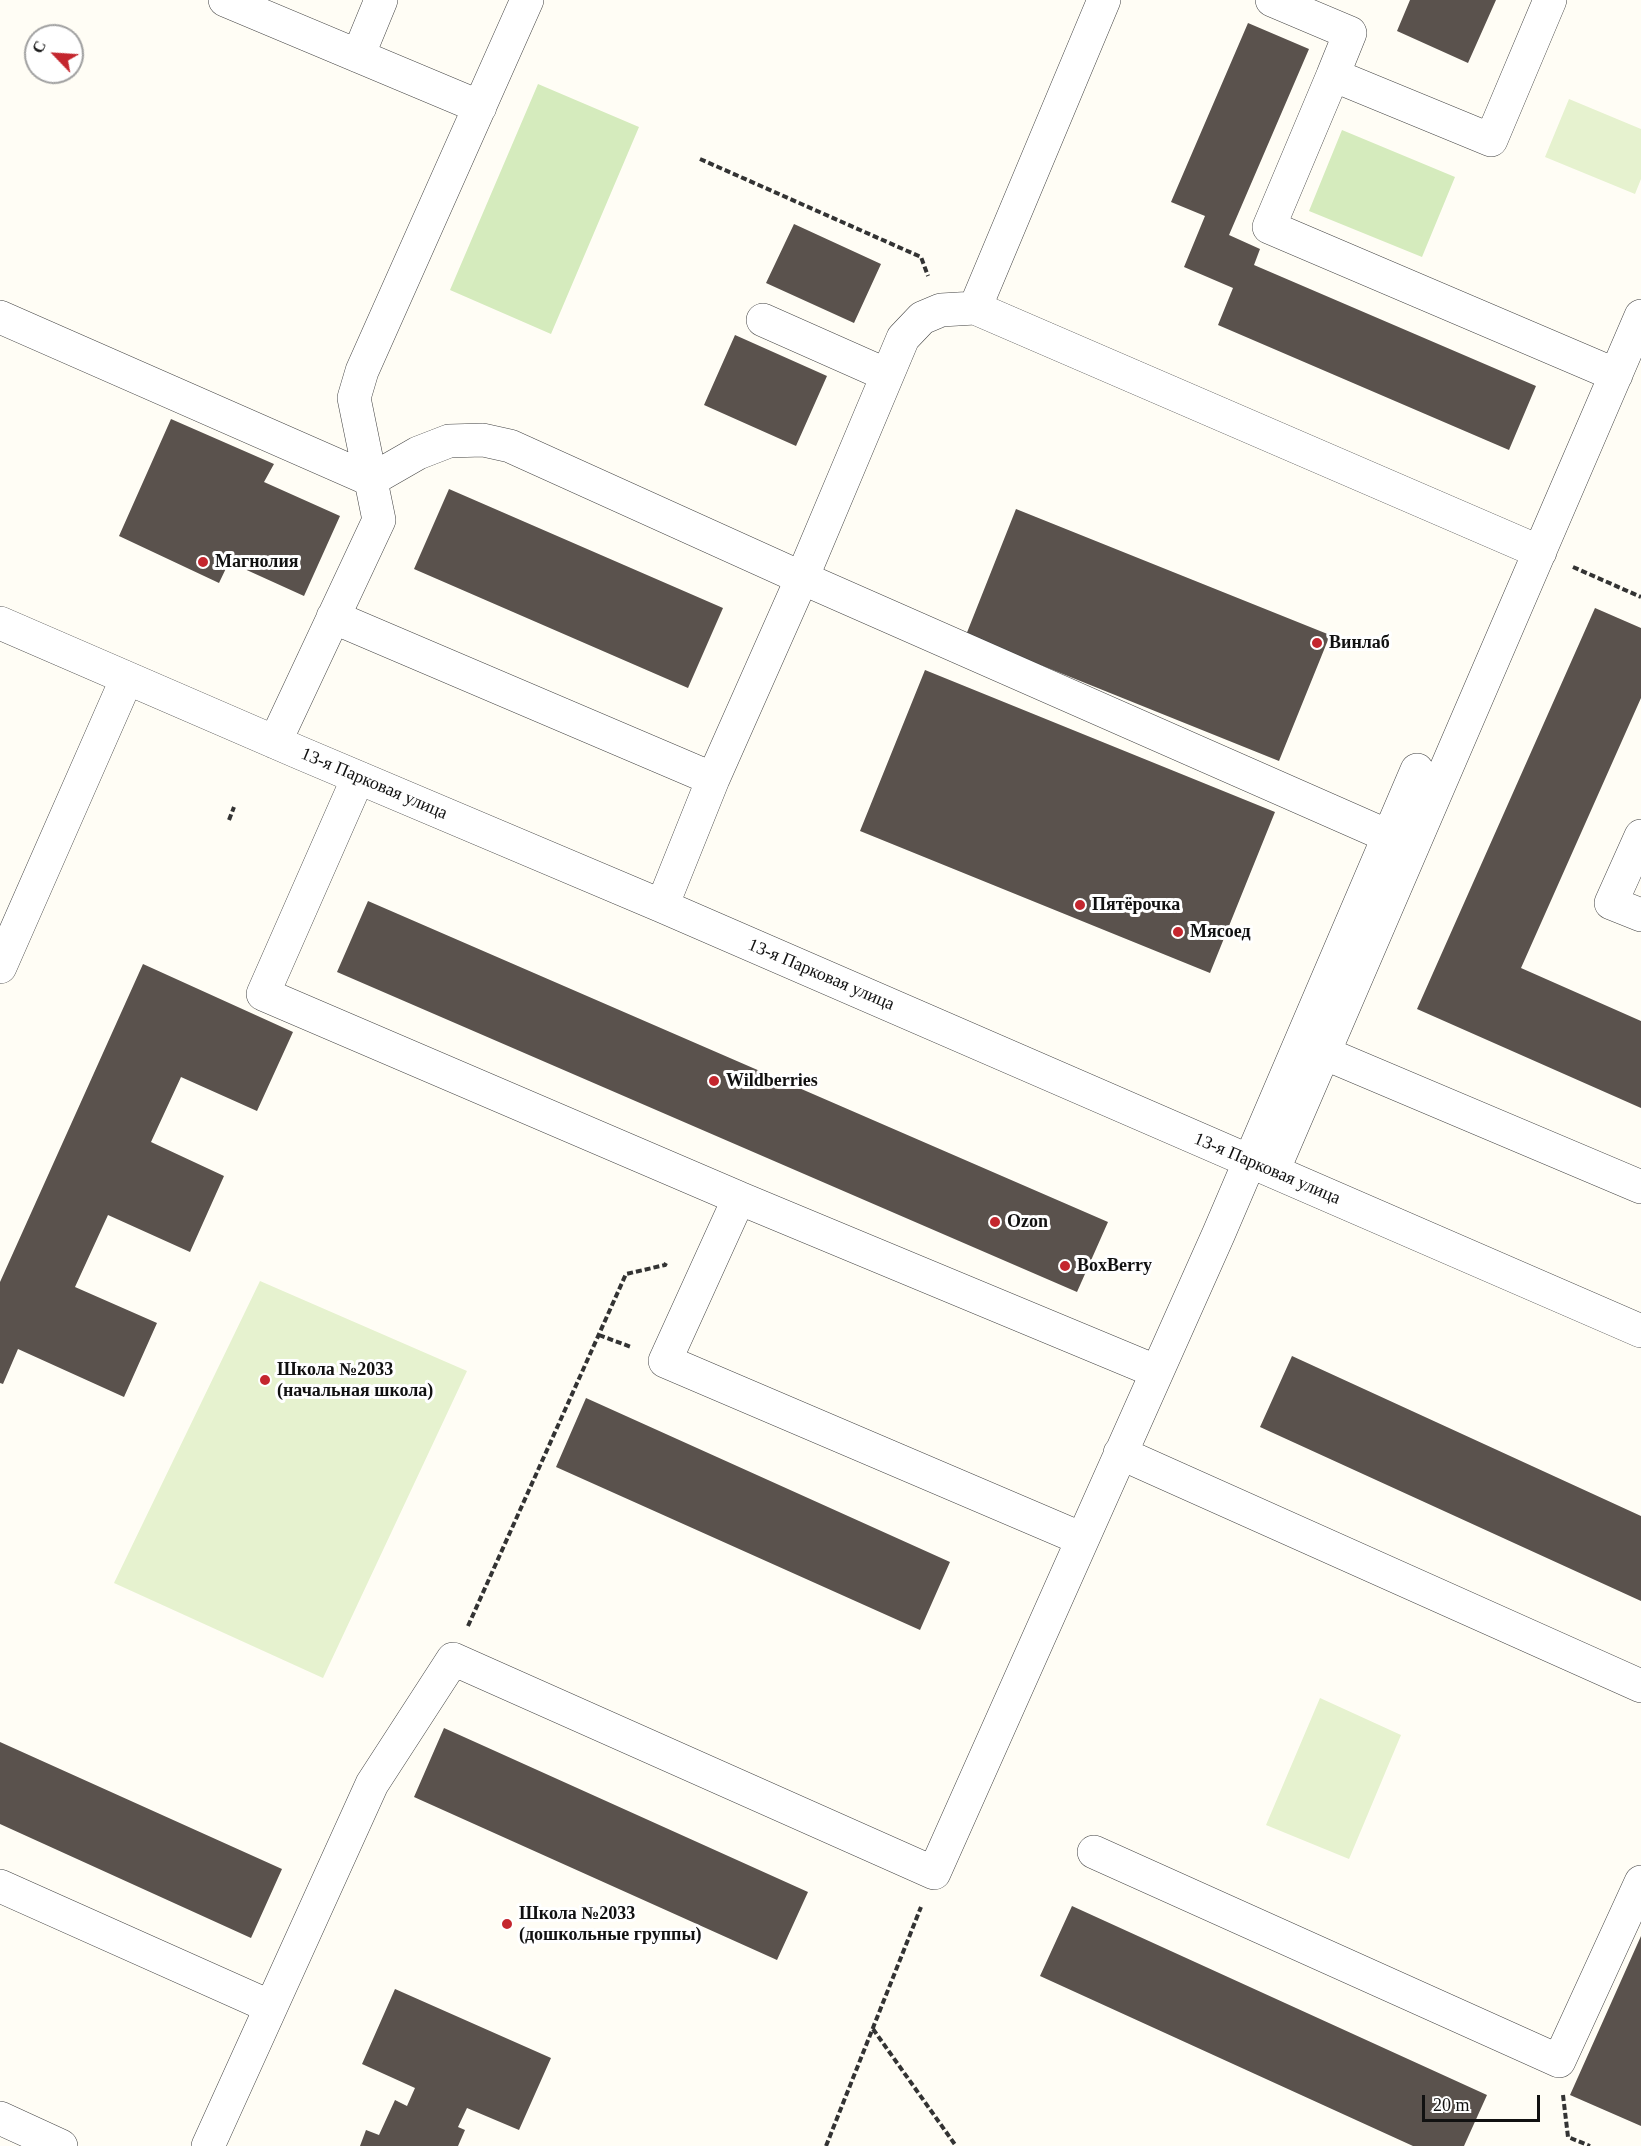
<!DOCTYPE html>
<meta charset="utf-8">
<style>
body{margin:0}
#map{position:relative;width:1641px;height:2146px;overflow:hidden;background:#fffdf5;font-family:"Times New Roman",serif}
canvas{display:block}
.north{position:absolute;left:24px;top:24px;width:60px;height:60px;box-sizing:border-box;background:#fff;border:2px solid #a0a0a0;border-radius:50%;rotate:295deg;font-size:16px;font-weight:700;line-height:24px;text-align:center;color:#111}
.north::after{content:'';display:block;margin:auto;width:21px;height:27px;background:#c4262e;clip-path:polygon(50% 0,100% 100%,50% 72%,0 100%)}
.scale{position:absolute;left:1422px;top:2095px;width:118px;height:27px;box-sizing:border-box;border:3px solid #111;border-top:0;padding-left:8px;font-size:18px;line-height:21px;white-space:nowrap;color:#111;-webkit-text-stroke:4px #fff;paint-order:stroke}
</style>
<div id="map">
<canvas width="1641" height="2146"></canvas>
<div class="north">С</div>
<div class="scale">20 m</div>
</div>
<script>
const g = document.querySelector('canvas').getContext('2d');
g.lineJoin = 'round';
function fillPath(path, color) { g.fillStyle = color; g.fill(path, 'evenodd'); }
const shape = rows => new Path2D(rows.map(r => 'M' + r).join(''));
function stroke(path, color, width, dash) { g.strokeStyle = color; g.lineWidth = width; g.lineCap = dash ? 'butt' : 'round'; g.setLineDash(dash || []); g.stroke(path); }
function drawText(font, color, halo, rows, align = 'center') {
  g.font = font + ' "Times New Roman",serif'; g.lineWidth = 6; g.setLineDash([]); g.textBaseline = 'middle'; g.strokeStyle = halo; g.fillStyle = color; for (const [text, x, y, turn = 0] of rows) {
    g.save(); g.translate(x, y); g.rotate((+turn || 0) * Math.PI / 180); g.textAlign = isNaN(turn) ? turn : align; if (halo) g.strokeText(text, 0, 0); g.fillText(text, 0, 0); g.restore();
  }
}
const green = shape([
 [538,84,639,127,551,334,450,290],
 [1342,130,1455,177,1422,257,1309,211]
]);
const pitch = shape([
 [1569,99,1641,129,1641,179,1635,194,1545,157],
 [260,1281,467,1371,323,1678,114,1583],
 [1320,1698,1401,1735,1349,1859,1266,1825]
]);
const building = shape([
 [1410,0,1496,0,1468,63,1397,31],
 [1248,23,1309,49,1229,235,1260,249,1254,265,1536,386,1509,450,1218,325,1233,288,1184,267,1205,216,1171,202],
 [794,224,881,264,854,323,766,283],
 [735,335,827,376,796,446,704,405],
 [171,419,274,464,264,482,340,516,304,596,229,562,219,583,119,536],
 [449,489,723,608,688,688,414,569],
 [1016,509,1330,635,1279,761,966,635],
 [1595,608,1641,628,1641,698,1521,968,1641,1021,1641,1108,1417,1009],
 [925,670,1275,812,1210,973,860,831],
 [368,901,1108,1222,1077,1292,337,972],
 [143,964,293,1032,257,1111,181,1077,151,1142,224,1176,190,1252,108,1215,75,1287,157,1323,124,1397,18,1349,3,1384,0,1383,0,1282],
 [1292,1356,1641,1516,1641,1601,1260,1427],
 [586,1398,950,1562,920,1630,556,1467],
 [444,1728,808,1892,777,1960,414,1797],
 [0,1742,282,1869,251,1938,0,1824],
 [1072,1906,1487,2095,1464,2146,1413,2146,1040,1976],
 [1641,1936,1641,2126,1570,2095],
 [395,1989,551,2058,519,2130,467,2108,458,2127,465,2130,458,2146,360,2146,366,2130,379,2135,395,2100,407,2106,415,2088,362,2064]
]);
const path = shape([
 [700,159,921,257,928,276],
 [1573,567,1641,597],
 [229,820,234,807],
 [599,1335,631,1347],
 [468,1626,626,1274,665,1265,666,1263],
 [873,2029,956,2146],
 [1563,2095,1568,2137,1590,2146],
 [826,2146,921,1907]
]);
const minor = shape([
 [225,0,480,107],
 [1272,0,1350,33,1333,75,1491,140,1550,0],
 [358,56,381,0],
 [1333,75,1269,227,1616,375],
 [975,308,1540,552],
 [0,317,371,480,418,453,449,441,483,440,510,446,802,578,1388,836],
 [763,320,887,375],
 [333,617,713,779],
 [0,623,298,752,662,906,1641,1331],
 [275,742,379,520,354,398,362,371,527,0],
 [358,778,263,994,739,1198],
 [1641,836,1611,903,1641,915],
 [662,906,713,779,802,578,903,338,922,318,941,310,975,308,1104,0],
 [0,967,127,678],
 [1324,1053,1641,1187],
 [1273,1171,1641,316],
 [1120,1453,1641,1686],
 [1082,1539,665,1361,739,1198,1155,1371],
 [1094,1852,1559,2061,1641,1882],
 [0,1886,271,2007],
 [0,2118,61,2146],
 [208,2146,372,1784,453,1659,934,1873,1219,1233,1417,770]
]);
const markers = [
 [203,562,6,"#c4262e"],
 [1317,643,6,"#c4262e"],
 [1080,905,6,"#c4262e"],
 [1178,932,6,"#c4262e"],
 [714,1081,6,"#c4262e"],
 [995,1222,6,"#c4262e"],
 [1065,1266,6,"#c4262e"],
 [265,1380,6,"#c4262e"],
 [507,1924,6,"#c4262e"]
];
const poiNames = [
 ["Магнолия",215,562],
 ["Винлаб",1329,643],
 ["Пятёрочка",1092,905],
 ["Мясоед",1190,932],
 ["Wildberries",726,1081],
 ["Ozon",1007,1222],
 ["BoxBerry",1077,1266],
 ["Школа №2033",277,1370],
 ["(начальная школа)",277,1391],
 ["Школа №2033",519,1914],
 ["(дошкольные группы)",519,1935]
];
const streetNames = [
 ["13-я Парковая улица",374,784,23],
 ["13-я Парковая улица",821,975,23],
 ["13-я Парковая улица",1267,1169,23]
];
fillPath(green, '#d5ebbd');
fillPath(pitch, '#e6f2cf');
fillPath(building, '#5a524d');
stroke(minor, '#444', 34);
stroke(path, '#333', 4, [6, 3]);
stroke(minor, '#fff', 33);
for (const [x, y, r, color] of markers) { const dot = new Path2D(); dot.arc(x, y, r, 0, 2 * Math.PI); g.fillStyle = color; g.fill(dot); stroke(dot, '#fff', 2); }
drawText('bold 18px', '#111', '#fff', poiNames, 'left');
drawText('18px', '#111', '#fff', streetNames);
</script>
